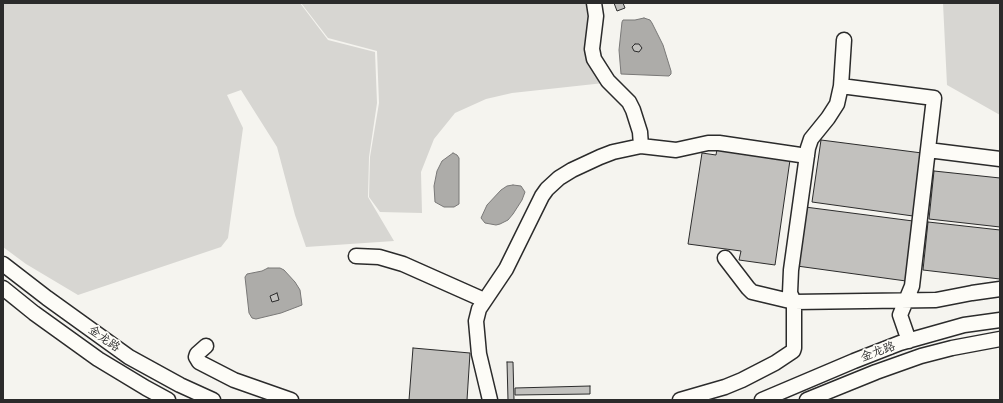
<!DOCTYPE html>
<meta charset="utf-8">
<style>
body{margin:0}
#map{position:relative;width:1003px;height:403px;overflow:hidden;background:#f5f4ef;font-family:"Patrick Hand",sans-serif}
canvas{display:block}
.frame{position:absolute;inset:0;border:4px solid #2b2b2b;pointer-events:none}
</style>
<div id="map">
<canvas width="1003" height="403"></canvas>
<div class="frame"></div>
</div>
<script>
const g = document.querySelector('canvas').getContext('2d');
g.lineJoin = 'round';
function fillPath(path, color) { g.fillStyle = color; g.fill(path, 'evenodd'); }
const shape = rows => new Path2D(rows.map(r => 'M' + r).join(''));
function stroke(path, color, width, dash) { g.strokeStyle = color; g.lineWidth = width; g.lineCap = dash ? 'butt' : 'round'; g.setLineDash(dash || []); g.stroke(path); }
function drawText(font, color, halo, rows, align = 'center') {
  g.font = font + ' "Patrick Hand","LXGW WenKai TC",sans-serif'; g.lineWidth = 3.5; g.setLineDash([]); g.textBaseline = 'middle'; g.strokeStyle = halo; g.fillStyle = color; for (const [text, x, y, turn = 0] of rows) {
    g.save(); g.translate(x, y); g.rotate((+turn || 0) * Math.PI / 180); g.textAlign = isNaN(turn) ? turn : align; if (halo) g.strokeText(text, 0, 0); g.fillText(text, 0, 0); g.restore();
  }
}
const green = shape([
 [3,3,300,3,328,40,375,52,377,103,369,157,368,197,394,241,306,247,295,215,277,147,241,90,227,95,243,128,228,238,221,247,78,295,26,264,3,247],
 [301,3,590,3,604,83,512,93,486,99,455,113,434,139,421,172,422,213,380,212,369,197,370,157,379,103,377,51,328,38],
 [943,3,1000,3,1000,115,947,85]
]);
const water = shape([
 [644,18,650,20,652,23,663,45,671,71,671,74,669,76,621,74,619,50,622,22,623,20,635,20,644,18],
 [453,153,457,155,459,158,459,204,454,207,444,207,435,202,434,186,437,171,442,161,453,153],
 [513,185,521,186,525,192,522,200,513,214,508,220,500,224,496,225,485,223,481,218,487,205,501,190,507,186,513,185],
 [268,268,280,268,284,270,295,282,300,290,302,305,281,313,256,319,252,318,249,313,245,277,247,274,262,271,268,268]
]);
const building = shape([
 [614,3,623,3,625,8,617,11,614,3],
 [635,44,639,44,642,48,639,52,634,51,632,47,635,44],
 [821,140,922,153,913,216,812,202,821,140],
 [717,149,790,160,775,265,739,260,741,251,688,244,702,153,716,155,717,149],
 [934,171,1000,178,1000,227,929,219,934,171],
 [805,207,913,221,906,281,797,266,805,207],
 [928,222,1000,230,1000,279,923,270,928,222],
 [277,293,279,300,272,302,270,296,277,293],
 [413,348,470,353,467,400,409,400,413,348],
 [507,362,513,362,514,400,508,400,507,362],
 [590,386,590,394,515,395,515,388,590,386]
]);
const minor = shape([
 [594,3,596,16,592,49,594,59,608,81,629,102,633,110,640,132,641,146],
 [841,86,934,98,912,286,900,315,909,341],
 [928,150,1000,159],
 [356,256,379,257,403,264,484,300],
 [725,258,748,288,752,292,794,302,936,300,972,293,1000,289],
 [3,264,47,298,129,357,180,385,213,400],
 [3,288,34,313,98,359,146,388,168,400],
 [206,346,197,354,196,357,199,362,234,380,291,400],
 [490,400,479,354,476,321,479,309,506,269,542,196,547,189,559,178,572,170,600,157,613,152,641,146,676,150,708,143,719,143,807,156],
 [680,400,725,387,742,380,775,363,793,351,794,348,794,302,790,293,791,270,808,148,811,139,828,118,837,104,841,86,844,40],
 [762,400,854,361,900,343,964,325,1000,320],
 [807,400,876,372,921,356,952,348,1000,339]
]);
const streetNames = [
 ["金龙路",104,339,35],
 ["金龙路",878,352,-20]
];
fillPath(green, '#d7d6d2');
fillPath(water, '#adaca9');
stroke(water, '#797877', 1);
fillPath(building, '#c2c1be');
stroke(building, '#2b2b2b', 1);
stroke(minor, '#2b2b2b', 17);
stroke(minor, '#fdfcf7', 14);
drawText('12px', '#2b2b2b', '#fdfcf7', streetNames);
</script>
